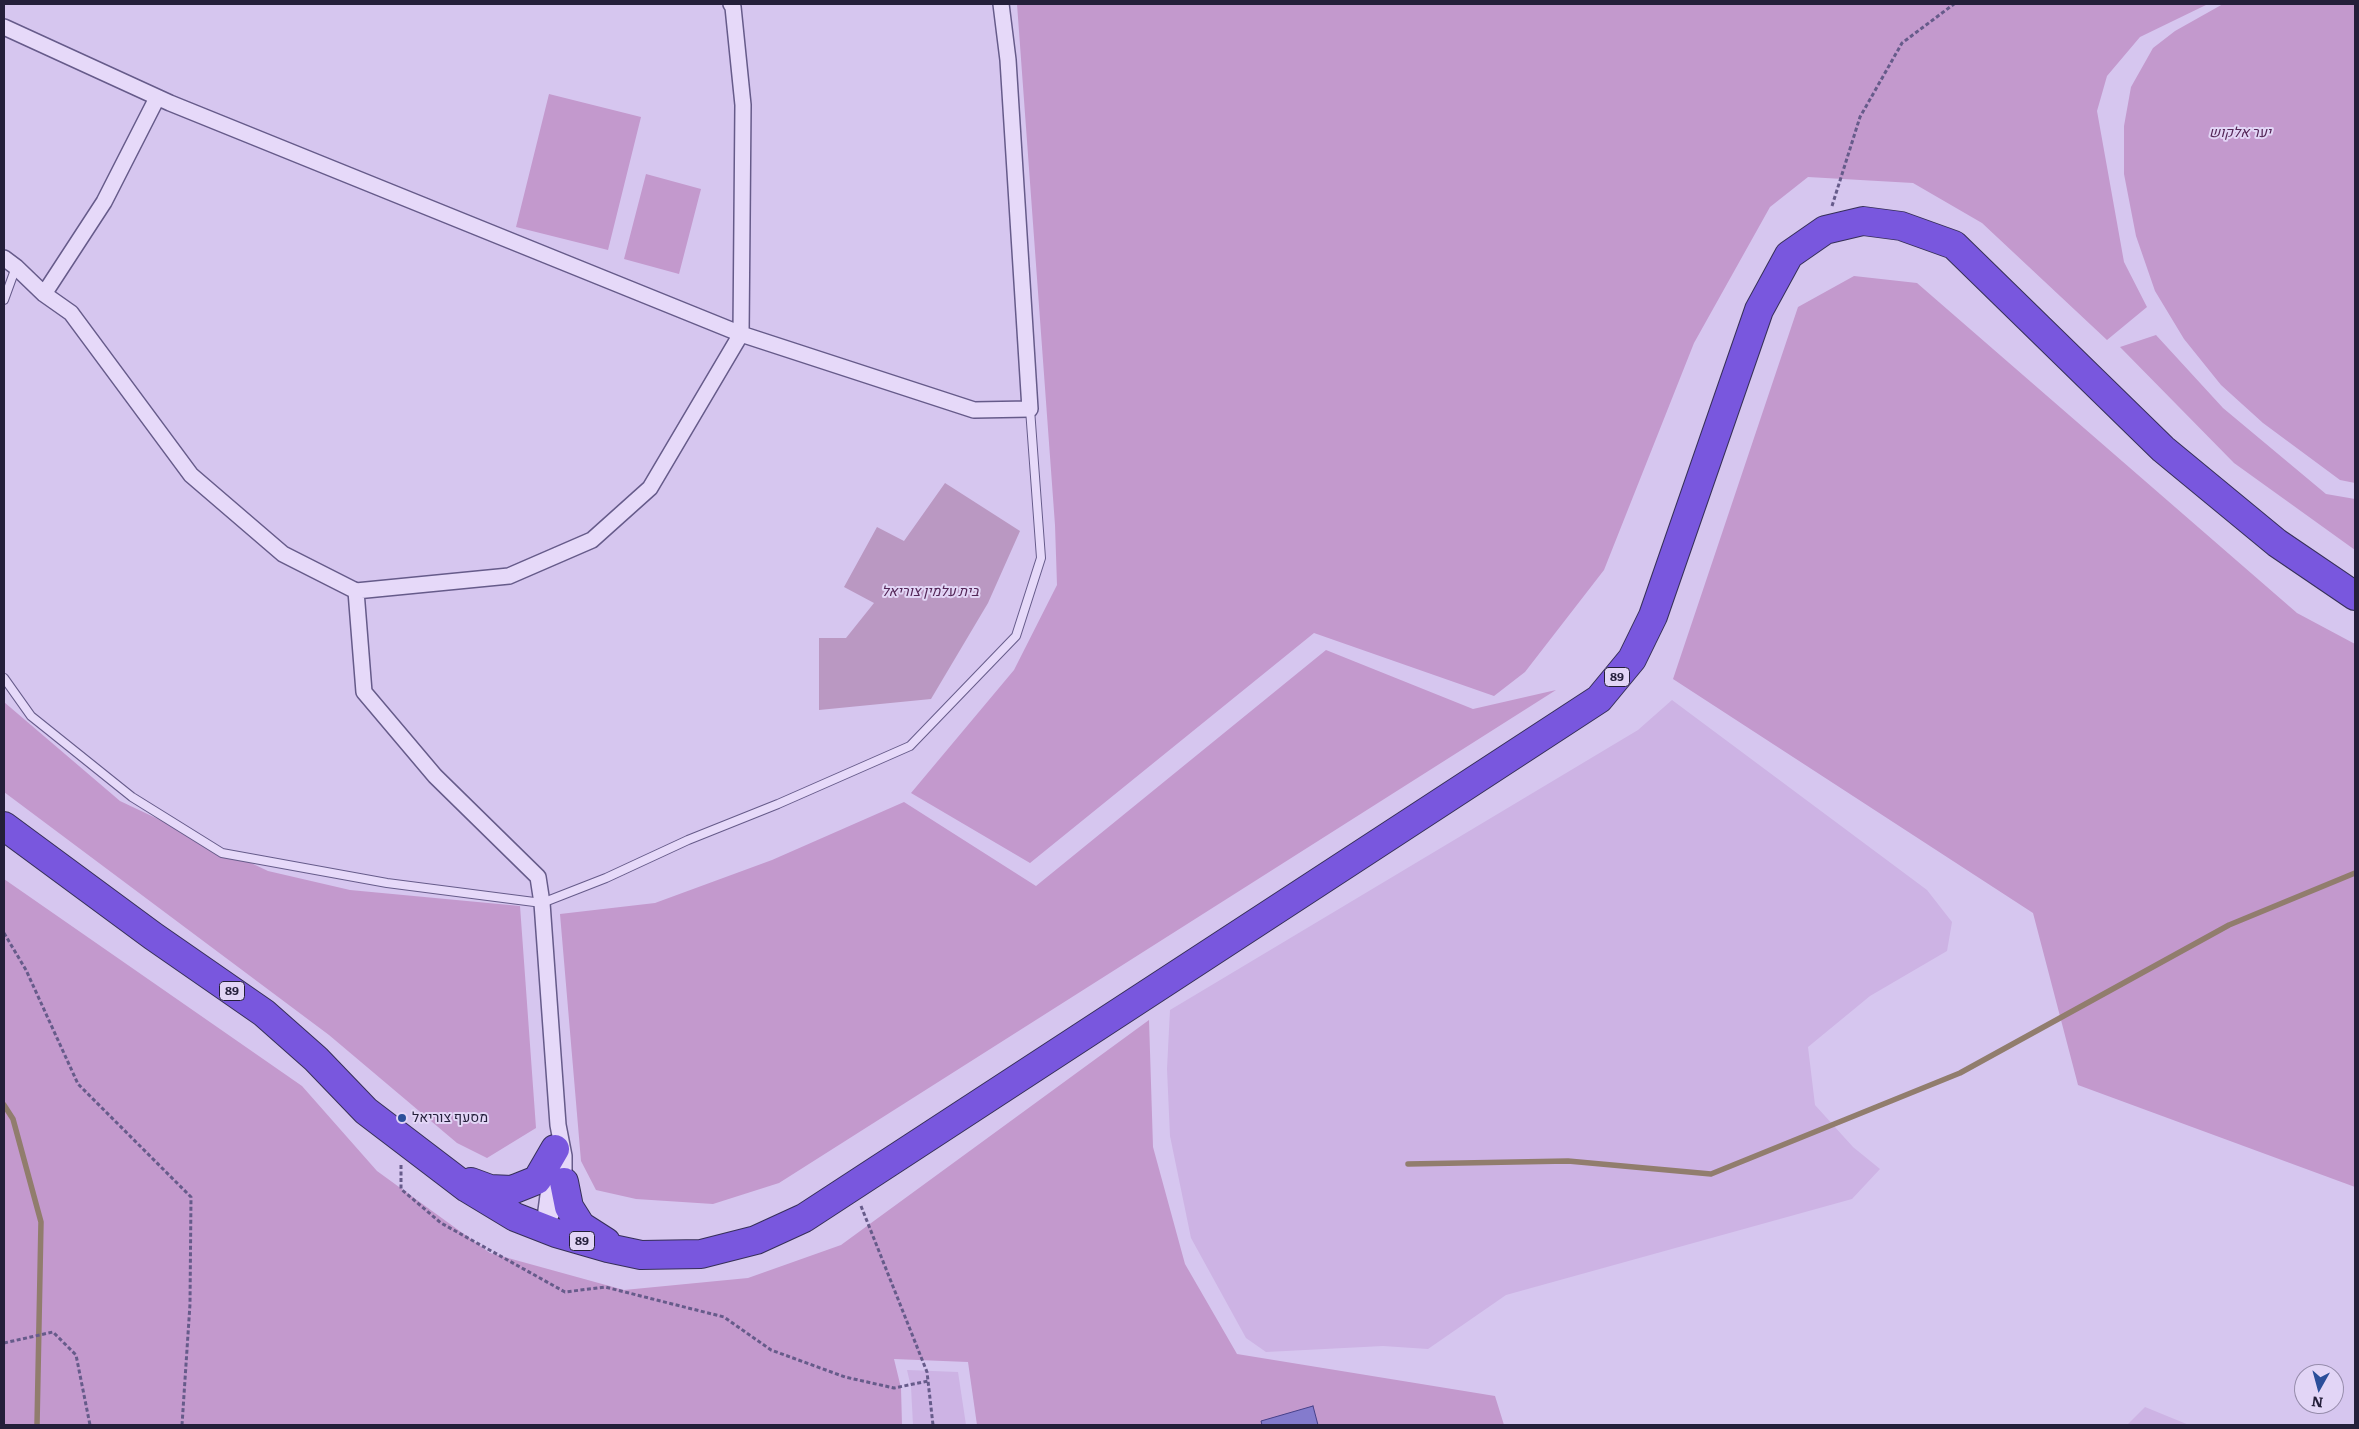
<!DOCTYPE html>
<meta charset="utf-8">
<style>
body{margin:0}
#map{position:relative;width:2359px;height:1429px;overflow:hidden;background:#d6c6ef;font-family:Literata,serif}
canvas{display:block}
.frame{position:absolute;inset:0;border:5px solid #241f3a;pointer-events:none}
.north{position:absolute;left:2294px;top:1364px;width:50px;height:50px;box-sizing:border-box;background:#e2d5f6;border:1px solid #968cab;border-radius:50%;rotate:187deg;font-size:14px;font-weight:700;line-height:20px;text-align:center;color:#241f3a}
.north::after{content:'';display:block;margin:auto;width:18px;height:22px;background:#2b4e9a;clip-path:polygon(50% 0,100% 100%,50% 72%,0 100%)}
</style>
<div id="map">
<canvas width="2359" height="1429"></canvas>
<div class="frame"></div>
<div class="north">N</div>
</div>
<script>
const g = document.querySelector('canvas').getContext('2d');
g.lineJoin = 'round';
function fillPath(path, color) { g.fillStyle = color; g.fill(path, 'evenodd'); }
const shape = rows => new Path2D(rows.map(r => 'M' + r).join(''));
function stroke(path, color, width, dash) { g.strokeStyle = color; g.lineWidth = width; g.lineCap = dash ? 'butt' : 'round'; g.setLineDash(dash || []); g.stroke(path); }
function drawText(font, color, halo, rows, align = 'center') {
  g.font = font + ' Literata,Heebo,serif'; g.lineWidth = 4; g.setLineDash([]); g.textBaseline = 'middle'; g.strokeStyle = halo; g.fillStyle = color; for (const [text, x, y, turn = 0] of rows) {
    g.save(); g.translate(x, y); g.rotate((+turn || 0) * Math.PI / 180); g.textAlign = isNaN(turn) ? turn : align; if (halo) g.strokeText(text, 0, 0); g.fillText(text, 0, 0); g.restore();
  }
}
const farmland = shape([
 [1672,700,1927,890,1952,922,1947,951,1870,996,1808,1047,1815,1105,1853,1147,1880,1169,1852,1199,1506,1295,1428,1349,1383,1346,1266,1352,1246,1338,1191,1238,1170,1136,1167,1069,1170,1010,1638,730],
 [907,1370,958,1372,966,1425,913,1425,911,1387],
 [2145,1407,2189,1425,2127,1425]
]);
const green = shape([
 [1017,4,2208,4,2140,37,2107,76,2097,111,2124,262,2147,307,2107,340,1982,223,1913,183,1808,177,1770,207,1694,343,1604,570,1525,672,1494,696,1314,633,1030,863,911,793,1014,670,1057,585,1055,525],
 [2223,4,2355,4,2355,483,2340,480,2263,423,2221,385,2184,339,2155,291,2136,236,2124,174,2124,126,2131,87,2153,48,2175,31],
 [549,94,641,117,608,250,516,227],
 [646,174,701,189,679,274,624,259],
 [1854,276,1917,283,2297,613,2355,644,2355,1187,2078,1085,2033,913,1673,679,1798,307],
 [2156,335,2223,408,2326,494,2355,499,2355,550,2234,463,2120,347],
 [1326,650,1473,709,1556,690,779,1183,713,1204,636,1199,596,1190,581,1161,560,914,655,903,772,860,904,802,1036,886],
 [4,702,120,801,268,871,350,890,520,906,536,1128,487,1158,457,1143,329,1035,4,792],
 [4,879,302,1086,377,1171,490,1253,624,1290,748,1278,841,1245,1149,1020,1153,1147,1185,1264,1237,1354,1495,1396,1504,1425,977,1425,968,1362,894,1359,901,1388,902,1425,4,1425]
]);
const cemetery = shape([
 [945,483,1020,531,988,603,931,699,819,710,819,638,846,638,874,603,844,587,877,527,904,541]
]);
const stream = shape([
 [4,1105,13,1119,41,1222,37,1425],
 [1408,1164,1568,1161,1711,1174,1960,1073,2229,925,2355,873]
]);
const building = shape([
 [1313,1406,1318,1425,1262,1425,1261,1421,1313,1406]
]);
const path = shape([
 [1832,206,1860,117,1902,43,1954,4],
 [4,933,26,970,78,1084,191,1197,190,1304,182,1425],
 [401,1165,401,1189,441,1223,565,1292,605,1287,724,1317,771,1350,845,1377,894,1388,928,1381],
 [861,1206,927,1372,933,1425],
 [4,1343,53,1332,76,1355,90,1425]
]);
const lane = shape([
 [4,300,16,267],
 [4,678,31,716,132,797,222,853,387,883,542,903,606,878,688,840,778,804,910,746,1016,636,1041,558,1030,409]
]);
const street = shape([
 [4,27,170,103,741,334,974,410,1030,409,1008,60,1001,4],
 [4,258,16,267,44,294,71,313,191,475,283,554,356,591,509,576,592,540,650,488,741,334,743,105,733,7,731,4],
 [44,294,104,202,157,98],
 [356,591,364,692,435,776,538,877,542,903,558,1125,564,1156,564,1182,557,1203,544,1229],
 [545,1218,552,1166]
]);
const highway = shape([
 [4,826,153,936,264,1013,316,1059,366,1111,467,1188,515,1217,556,1233,608,1248,641,1255,701,1254,756,1240,804,1218,1599,699,1632,659,1653,616,1759,310,1789,255,1825,230,1863,221,1901,226,1954,245,2163,449,2277,543,2355,596],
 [471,1182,490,1189,512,1190,537,1180,555,1149],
 [564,1182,569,1207,581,1226,606,1242]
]);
const markers = [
 [402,1118,5,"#2b4e9a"]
];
const shields = [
 [1617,677,25],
 [232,991,25],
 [582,1241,25]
];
const shieldNames = [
 ["89",1617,677],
 ["89",232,991],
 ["89",582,1241]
];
const parkNames = [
 ["יער אלקוש",2240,133],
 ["בית עלמין צוריאל",930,592]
];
const poiNames = [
 ["מסעף צוריאל",412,1118]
];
fillPath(farmland, '#cdb3e4');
fillPath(green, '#c399cd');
fillPath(cemetery, '#ba98c2');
stroke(stream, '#917d6d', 5.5);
fillPath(building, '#847bcd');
stroke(building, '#47418a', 1);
stroke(lane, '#665b8a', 10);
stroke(street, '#665b8a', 18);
stroke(highway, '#362f58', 30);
stroke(path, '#665b8a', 3, [4, 2.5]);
stroke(lane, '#e6d9f9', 8);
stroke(street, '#e6d9f9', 15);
stroke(highway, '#7957de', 28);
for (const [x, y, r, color] of markers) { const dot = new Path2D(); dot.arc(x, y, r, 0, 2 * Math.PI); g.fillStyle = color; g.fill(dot); stroke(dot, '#e2d5f6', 2); }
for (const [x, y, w] of shields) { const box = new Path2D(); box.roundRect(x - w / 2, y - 9.5, w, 19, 4); g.fillStyle = '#e2d5f6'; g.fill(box); stroke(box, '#241f3a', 1); }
drawText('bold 12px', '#241f3a', null, shieldNames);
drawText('italic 14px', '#542657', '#e2d5f6', parkNames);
drawText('14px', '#241f3a', '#e2d5f6', poiNames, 'left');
</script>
